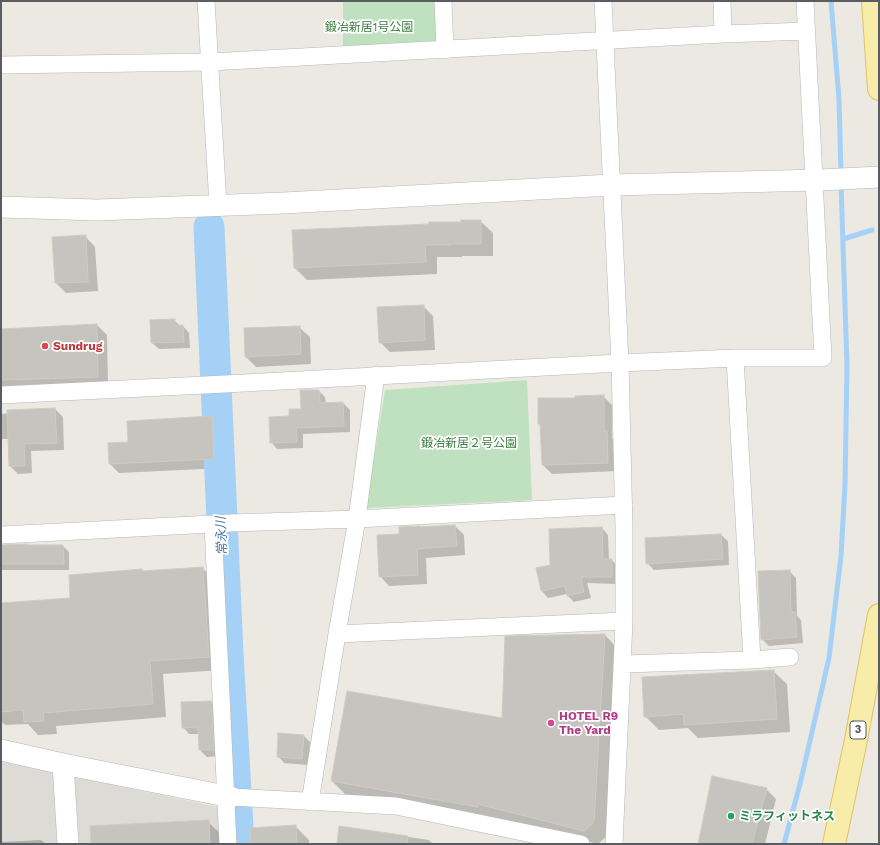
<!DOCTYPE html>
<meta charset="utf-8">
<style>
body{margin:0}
#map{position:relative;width:880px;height:845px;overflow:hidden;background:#ebe9e1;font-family:"Work Sans",sans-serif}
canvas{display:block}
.frame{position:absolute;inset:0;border:2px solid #595c60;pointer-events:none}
</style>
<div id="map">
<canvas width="880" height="845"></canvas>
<div class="frame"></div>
</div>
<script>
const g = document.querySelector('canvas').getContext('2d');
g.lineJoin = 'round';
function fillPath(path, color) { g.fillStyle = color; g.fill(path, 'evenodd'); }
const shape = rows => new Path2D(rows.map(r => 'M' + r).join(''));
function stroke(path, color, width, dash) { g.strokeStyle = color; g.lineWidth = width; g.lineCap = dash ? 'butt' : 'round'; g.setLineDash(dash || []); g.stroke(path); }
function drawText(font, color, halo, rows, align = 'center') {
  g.font = font + ' "Work Sans","Noto Sans JP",sans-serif'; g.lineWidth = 3.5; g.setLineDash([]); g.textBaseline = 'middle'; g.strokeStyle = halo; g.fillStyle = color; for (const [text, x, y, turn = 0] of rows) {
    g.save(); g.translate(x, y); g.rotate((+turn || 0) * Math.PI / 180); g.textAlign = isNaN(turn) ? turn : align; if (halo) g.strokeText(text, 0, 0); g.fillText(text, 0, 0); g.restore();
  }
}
const industrial = shape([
 [1,761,222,808,224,844,1,844]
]);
const green = shape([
 [343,1,440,1,445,50,343,55],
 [527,380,532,500,366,508,385,390]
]);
const shadow = shape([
 [480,221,493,233,493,256,462,256,462,257,437,257,437,274,307,280,294,267,462,223],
 [85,236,95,247,98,291,66,293,56,283],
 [423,306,433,316,435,350,390,352,380,342],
 [174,320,181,327,183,326,189,333,190,348,159,349,152,343],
 [97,325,107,335,108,386,1,390,1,330],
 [299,327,310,337,311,364,256,367,246,357,245,329],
 [319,391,325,397,326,404,343,403,350,410,350,432,303,434,303,448,277,449,271,442,290,417,302,410],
 [603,396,612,405,612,438,616,441,617,471,552,474,543,465,542,426,539,424,576,399],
 [55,409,63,417,64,450,31,451,32,473,18,474,10,466,9,439,1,439,1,414],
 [212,417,221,427,223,468,119,473,110,464,129,443],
 [455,526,464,535,465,555,426,558,427,584,389,586,380,576,400,535,421,528],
 [602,528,608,535,609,560,612,560,618,567,618,584,587,583,591,598,574,602,567,595,567,594,548,598,542,591,537,569,552,566],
 [721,535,728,541,729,565,654,570,647,563],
 [1,546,63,546,69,552,69,570,1,570],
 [202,568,216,581,222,670,163,674,166,717,56,726,57,734,38,735,28,724,5,725,1,721,1,604,72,599,142,570,144,572],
 [789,571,796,578,797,616,801,620,803,643,769,646,762,639],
 [605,635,618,649,607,836,598,844,492,817,491,819,345,794,332,781,503,719],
 [773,671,787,684,790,732,698,738,688,728,659,730,645,716],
 [211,702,218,708,220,756,207,757,200,750,199,734,189,734,183,727],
 [304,736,310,742,308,765,284,763,278,756],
 [766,789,776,799,765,844,699,844],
 [208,822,222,835,222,844,92,844],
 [295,826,309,840,309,844,252,844],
 [340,827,429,840,433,844,338,844],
 [41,840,46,844,1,844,1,842]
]);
const stream = shape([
 [831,1,839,99,841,174],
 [843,239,872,230],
 [784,844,801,780,829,658,841,556,845,485,847,366,841,184]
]);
const river = shape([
 [209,227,228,654,239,844]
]);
const building = shape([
 [461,220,481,220,481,244,450,244,450,245,425,245,426,262,294,268,292,230,429,224,429,222,461,222,461,220],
 [86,235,88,282,55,283,52,237,86,235],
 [424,305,425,340,379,343,377,307,424,305],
 [175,319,175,326,183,325,184,342,151,343,150,320,175,319],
 [97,324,98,377,1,380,1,329,97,324],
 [300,326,301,354,245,357,244,328,300,326],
 [300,390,319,390,320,403,343,402,344,426,296,428,297,442,270,443,269,417,289,416,289,409,301,409,300,390],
 [604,395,604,431,607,431,608,463,542,465,540,424,538,424,538,398,575,398,575,396,604,395],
 [55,408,57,443,24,444,25,466,9,466,7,410,55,408],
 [212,416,214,459,109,464,108,443,128,442,127,421,212,416],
 [455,525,457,546,417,549,418,575,379,577,377,535,399,534,399,527,420,526,420,527,455,525],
 [602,527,603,559,612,559,612,577,581,577,584,592,567,596,565,586,541,591,536,568,550,565,549,529,602,527],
 [721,534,723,559,646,564,645,538,721,534],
 [27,544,27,545,63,545,64,564,1,564,1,545,27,544],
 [203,567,209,657,150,661,153,704,43,713,44,721,24,722,23,710,1,712,1,603,70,598,69,575,142,569,143,571,203,567],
 [790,570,791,612,795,612,797,637,761,640,758,571,790,570],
 [605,634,594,822,584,831,478,804,478,807,331,781,347,691,502,718,505,636,605,634],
 [774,670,777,719,684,725,683,714,644,717,642,677,774,670],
 [211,701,214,750,199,750,198,727,182,728,181,702,211,701],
 [278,733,304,735,302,759,277,757,278,733],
 [712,776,767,788,752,844,698,844,712,776],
 [209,820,210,844,91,844,90,826,209,820],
 [296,825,297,844,251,844,250,828,296,825],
 [339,826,408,836,407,844,337,844,339,826]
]);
const minor = shape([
 [206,1,218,205],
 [443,1,445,50],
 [603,1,620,363,624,529,624,621,614,844],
 [722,1,723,34],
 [1,65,210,62,723,34,807,31],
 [735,358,752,660],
 [1,395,225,384,620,363,735,358,823,358,805,1],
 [213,525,228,844],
 [1,535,231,523,357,519,624,505],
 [337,634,624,621],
 [623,664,752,660,790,657],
 [231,797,396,806,581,844],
 [310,802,337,634,357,519,376,375]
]);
const tertiary = shape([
 [1,207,97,210,284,203,611,185,821,180,879,177],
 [1,750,63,764,231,797],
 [63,764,68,844]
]);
const primary = shape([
 [873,1,879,89],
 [834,844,856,740,879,615]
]);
const markers = [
 [45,346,4,"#e0444e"],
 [551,723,4,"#d1479c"],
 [731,816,4,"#2e9e5b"]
];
const shields = [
 [858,730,16]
];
const shieldNames = [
 ["3",858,730]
];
const parkNames = [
 ["鍛冶新居1号公園",369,27],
 ["鍛冶新居２号公園",469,443]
];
const healthNames = [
 ["Sundrug",53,346]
];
const hotelNames = [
 ["HOTEL R9",559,716],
 ["The Yard",559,730]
];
const leisureNames = [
 ["ミラフィットネス",739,816]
];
const waterNames = [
 ["常永川",222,536,-93]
];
fillPath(industrial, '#dcdbd5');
fillPath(green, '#bfe1c0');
fillPath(shadow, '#0003');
stroke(stream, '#a5d1f6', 5);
stroke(river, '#a5d1f6', 31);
fillPath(building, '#c6c4be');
stroke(building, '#cfcbc0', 1);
stroke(minor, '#b3b6ba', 18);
stroke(tertiary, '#b3b6ba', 22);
stroke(primary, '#e3c262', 24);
stroke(minor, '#fff', 17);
stroke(tertiary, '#fff', 21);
stroke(primary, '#f7ecaa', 22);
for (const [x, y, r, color] of markers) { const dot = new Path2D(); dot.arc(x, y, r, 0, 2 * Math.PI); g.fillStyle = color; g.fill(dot); stroke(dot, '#fff', 1.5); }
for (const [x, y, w] of shields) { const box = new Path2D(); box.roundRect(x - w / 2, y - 9, w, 18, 3); g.fillStyle = '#fff'; g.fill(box); stroke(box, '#595c60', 1); }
drawText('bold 11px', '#595c60', null, shieldNames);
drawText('12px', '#3b7d40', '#fff', parkNames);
drawText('bold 12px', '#be3a42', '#fff', healthNames, 'left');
drawText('bold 12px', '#b23c85', '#fff', hotelNames, 'left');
drawText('bold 12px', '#27864d', '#fff', leisureNames, 'left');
drawText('italic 13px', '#4878ae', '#fff', waterNames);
</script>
